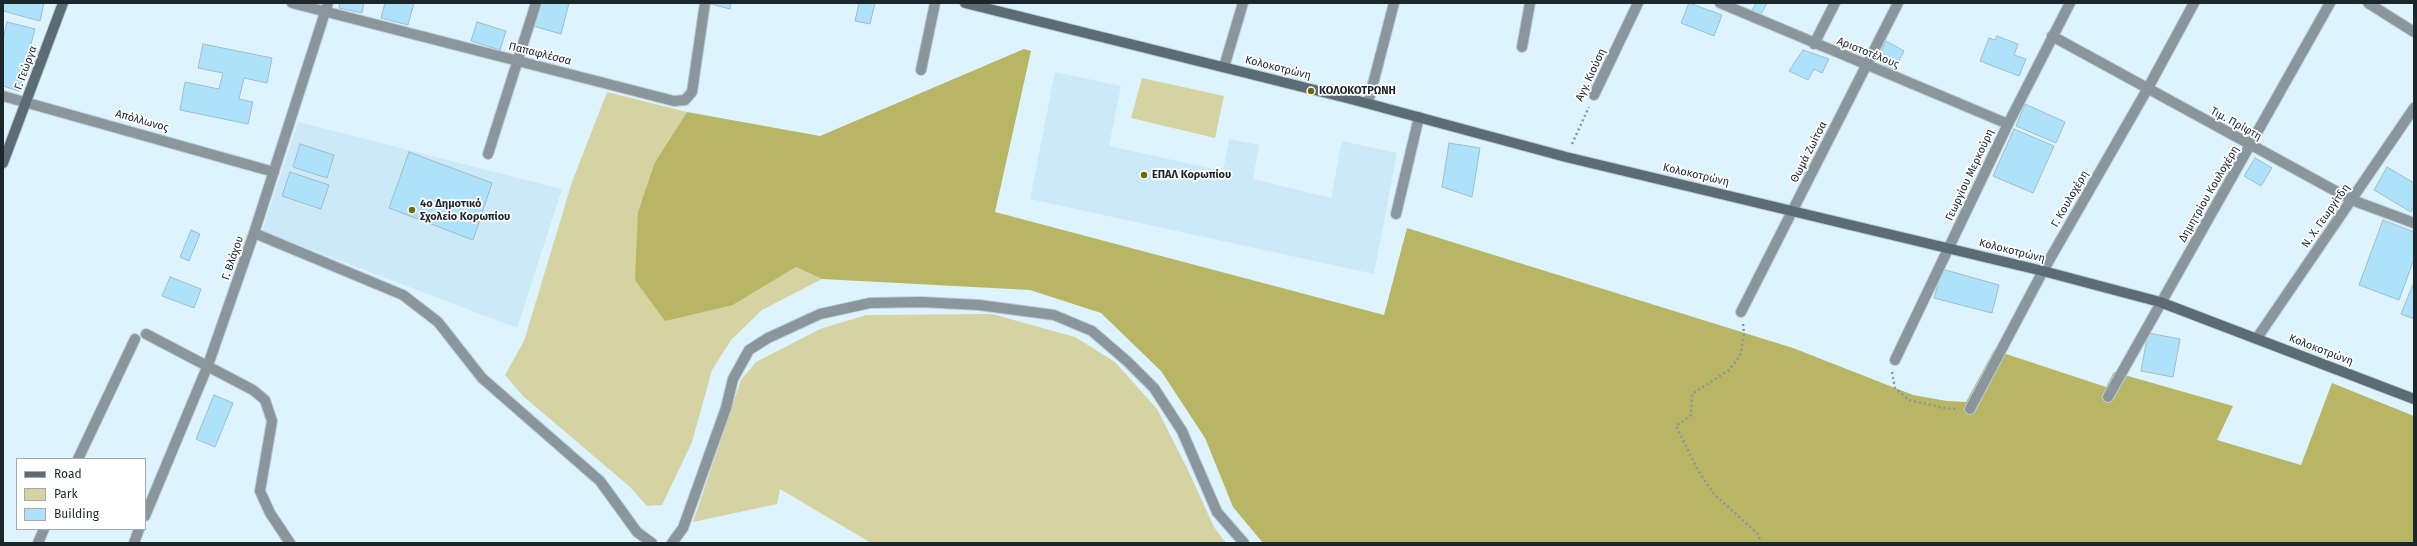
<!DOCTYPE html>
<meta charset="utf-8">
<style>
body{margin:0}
#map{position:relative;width:2417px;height:546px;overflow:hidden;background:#ddf4ff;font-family:"Fira Sans",sans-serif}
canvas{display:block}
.frame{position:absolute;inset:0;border:4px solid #1c272c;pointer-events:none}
.legend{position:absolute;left:16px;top:458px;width:130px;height:72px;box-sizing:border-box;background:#fff;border:1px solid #a4a9ab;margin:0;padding:5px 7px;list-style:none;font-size:12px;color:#1c272c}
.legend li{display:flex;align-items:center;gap:8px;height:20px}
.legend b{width:20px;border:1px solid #a4a9ab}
</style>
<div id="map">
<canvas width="2417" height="546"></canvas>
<div class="frame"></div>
<ul class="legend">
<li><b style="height:5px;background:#5b6c74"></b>Road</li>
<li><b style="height:11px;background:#d5d3a1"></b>Park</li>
<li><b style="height:11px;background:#aee2fa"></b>Building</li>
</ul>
</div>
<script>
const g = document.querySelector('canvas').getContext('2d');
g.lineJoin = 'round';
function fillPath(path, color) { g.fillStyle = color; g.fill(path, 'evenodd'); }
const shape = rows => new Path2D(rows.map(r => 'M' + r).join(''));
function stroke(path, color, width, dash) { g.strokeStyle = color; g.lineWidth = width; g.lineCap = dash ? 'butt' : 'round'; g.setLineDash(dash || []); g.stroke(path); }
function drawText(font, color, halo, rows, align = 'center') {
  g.font = font + ' "Fira Sans",sans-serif'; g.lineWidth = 3.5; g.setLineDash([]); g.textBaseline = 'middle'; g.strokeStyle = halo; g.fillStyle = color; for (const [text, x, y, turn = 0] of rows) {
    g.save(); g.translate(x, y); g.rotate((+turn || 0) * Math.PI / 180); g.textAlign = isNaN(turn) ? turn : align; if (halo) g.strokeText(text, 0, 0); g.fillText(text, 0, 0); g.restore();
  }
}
const built = shape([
 [1055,72,1121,86,1109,146,1223,171,1229,139,1259,145,1253,179,1331,198,1342,141,1397,153,1374,274,1030,199],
 [298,122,562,189,517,328,262,231]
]);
const green = shape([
 [1142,78,1224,96,1215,138,1131,118],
 [607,92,687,112,655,162,733,305,796,267,822,279,762,310,731,340,712,370,692,442,662,505,647,506,630,487,523,396,505,375,524,341,572,182],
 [992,314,1075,337,1115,362,1157,409,1187,468,1214,527,1226,543,871,543,780,489,777,504,693,522,741,380,756,362,820,329,866,315]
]);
const forest = shape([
 [1024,49,1031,51,995,212,1384,315,1407,228,1793,348,1913,395,1947,401,1966,402,1994,350,2106,387,2114,372,2233,406,2217,440,2301,465,2332,383,2414,416,2414,543,1263,543,1233,507,1205,438,1161,371,1101,313,1030,290,822,279,796,267,733,305,665,321,635,280,638,212,655,162,687,112,820,136]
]);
const building = shape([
 [3,3,44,3,40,21,3,11,3,3],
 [340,3,364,3,362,13,339,8,340,3],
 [385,3,414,3,408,25,381,18,385,3],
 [539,3,569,3,561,34,533,26,539,3],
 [707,3,731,3,730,9,707,3],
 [859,3,875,3,870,24,855,21,859,3],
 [1689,3,1722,15,1714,36,1681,23,1689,3],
 [1756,3,1767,3,1760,16,1752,11,1756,3],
 [7,22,35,29,19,91,3,86,3,39,7,22],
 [477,22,506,31,500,50,471,41,477,22],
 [1997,36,2018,44,2014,55,2026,59,2019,76,1980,61,1989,38,1995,40,1997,36],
 [1886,41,1904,51,1894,70,1876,60,1886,41],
 [203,44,272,58,267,83,244,78,239,99,253,102,248,124,180,110,185,82,219,89,223,73,198,68,203,44],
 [1803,50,1829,59,1822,73,1814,69,1808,80,1789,71,1803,50],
 [2025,104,2065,122,2056,143,2016,126,2025,104],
 [2014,129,2054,146,2033,193,1993,176,2014,129],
 [1449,143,1480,148,1472,197,1442,187,1449,143],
 [300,144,334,155,327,178,293,167,300,144],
 [409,152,492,183,473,240,389,208,409,152],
 [2255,158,2272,168,2261,186,2244,176,2255,158],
 [2387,167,2414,183,2414,206,2411,212,2374,190,2387,167],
 [290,172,329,185,321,209,282,196,290,172],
 [2383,220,2414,232,2414,259,2399,300,2359,285,2383,220],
 [191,230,200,234,189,261,180,257,191,230],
 [1942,269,1999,285,1992,313,1934,298,1942,269],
 [170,277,201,289,194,308,162,296,170,277],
 [2414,282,2414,319,2401,314,2414,282],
 [2148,333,2180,339,2173,377,2141,371,2148,333],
 [214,395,233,403,215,447,196,439,214,395]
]);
const path = shape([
 [1572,144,1589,107],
 [1743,324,1744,335,1740,356,1729,370,1692,394,1691,415,1676,426,1699,472,1714,494,1759,535,1760,543],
 [1892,372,1895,388,1909,400,1944,408,1958,409]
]);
const lane = shape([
 [1396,214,1419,117]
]);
const street = shape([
 [292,3,674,101,685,100,692,92,705,3],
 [1720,3,2008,124],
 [2368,3,2414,32],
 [2052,36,2352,200,2414,223],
 [1814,44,1835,3],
 [1522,47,1530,3],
 [1224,67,1243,3],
 [921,70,935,3],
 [1594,95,1638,3],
 [3,96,274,172],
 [1368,103,1394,3],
 [488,154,536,3],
 [254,233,403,295,438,322,482,378,600,481,637,532,652,543],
 [1741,312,1898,3],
 [146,334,253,390,265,400,272,421,260,491,270,513,290,543],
 [2257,338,2414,108],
 [1895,360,2008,124,2070,3],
 [2108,397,2330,3],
 [1970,409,2043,271,2148,88,2194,3],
 [78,459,135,339],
 [145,516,208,365,254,233,328,3],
 [38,543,44,529],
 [134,543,139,529],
 [672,543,683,528,726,408,733,379,749,350,768,338,820,314,870,303,921,302,979,305,1054,315,1092,331,1128,362,1154,388,1182,431,1217,512,1244,543]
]);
const secondary = shape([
 [965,3,1351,99,1566,157,2043,271,2160,302,2414,399],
 [3,163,63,3]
]);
const markers = [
 [1311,91,4,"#706b06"],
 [1144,175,4,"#706b06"],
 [412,210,4,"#706b06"]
];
const streetNames = [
 ["Αριστοτέλους",1868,53,22],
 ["Παπαφλέσσα",540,54,14],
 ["Γ. Γεώργα",26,68,-70],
 ["Κολοκοτρώνη",1278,68,14],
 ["Αγγ. Κιούση",1591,75,-65],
 ["Απόλλωνος",142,121,16],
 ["Τιμ. Πρίφτη",2236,124,29],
 ["Θωμά Ζωίτσα",1809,152,-63],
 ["Κολοκοτρώνη",1696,175,13],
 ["Γεωργίου Μερκούρη",1970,175,-65],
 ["Δημητρίου Κουλοχέρη",2209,194,-60],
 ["Γ. Κουλοχέρη",2070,199,-60],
 ["Ν. Χ. Γεωργίτδη",2326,216,-55],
 ["Κολοκοτρώνη",2012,251,14],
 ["Γ. Βλάχου",233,258,-71],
 ["Κολοκοτρώνη",2321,350,21]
];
const poiNames = [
 ["ΚΟΛΟΚΟΤΡΩΝΗ",1319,91],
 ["ΕΠΑΛ Κορωπίου",1152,175],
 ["4ο Δημοτικό",420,204],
 ["Σχολείο Κορωπίου",420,217]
];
fillPath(built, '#cbe9f7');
fillPath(green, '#d5d3a1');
fillPath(forest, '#b8b564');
fillPath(building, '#aee2fa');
stroke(building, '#a0bcc9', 1);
stroke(lane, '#bacfd9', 12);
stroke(street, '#bacfd9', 12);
stroke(secondary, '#bacfd9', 12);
stroke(path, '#85979f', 2.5, [2, 3]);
stroke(lane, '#8a969c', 10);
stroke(street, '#8a969c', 10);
stroke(secondary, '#5b6c74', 10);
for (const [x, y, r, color] of markers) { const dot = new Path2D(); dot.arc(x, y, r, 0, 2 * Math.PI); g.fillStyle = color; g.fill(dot); stroke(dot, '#fff', 1.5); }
drawText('11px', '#1c272c', '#fff', streetNames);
drawText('bold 11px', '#1c272c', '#fff', poiNames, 'left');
</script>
